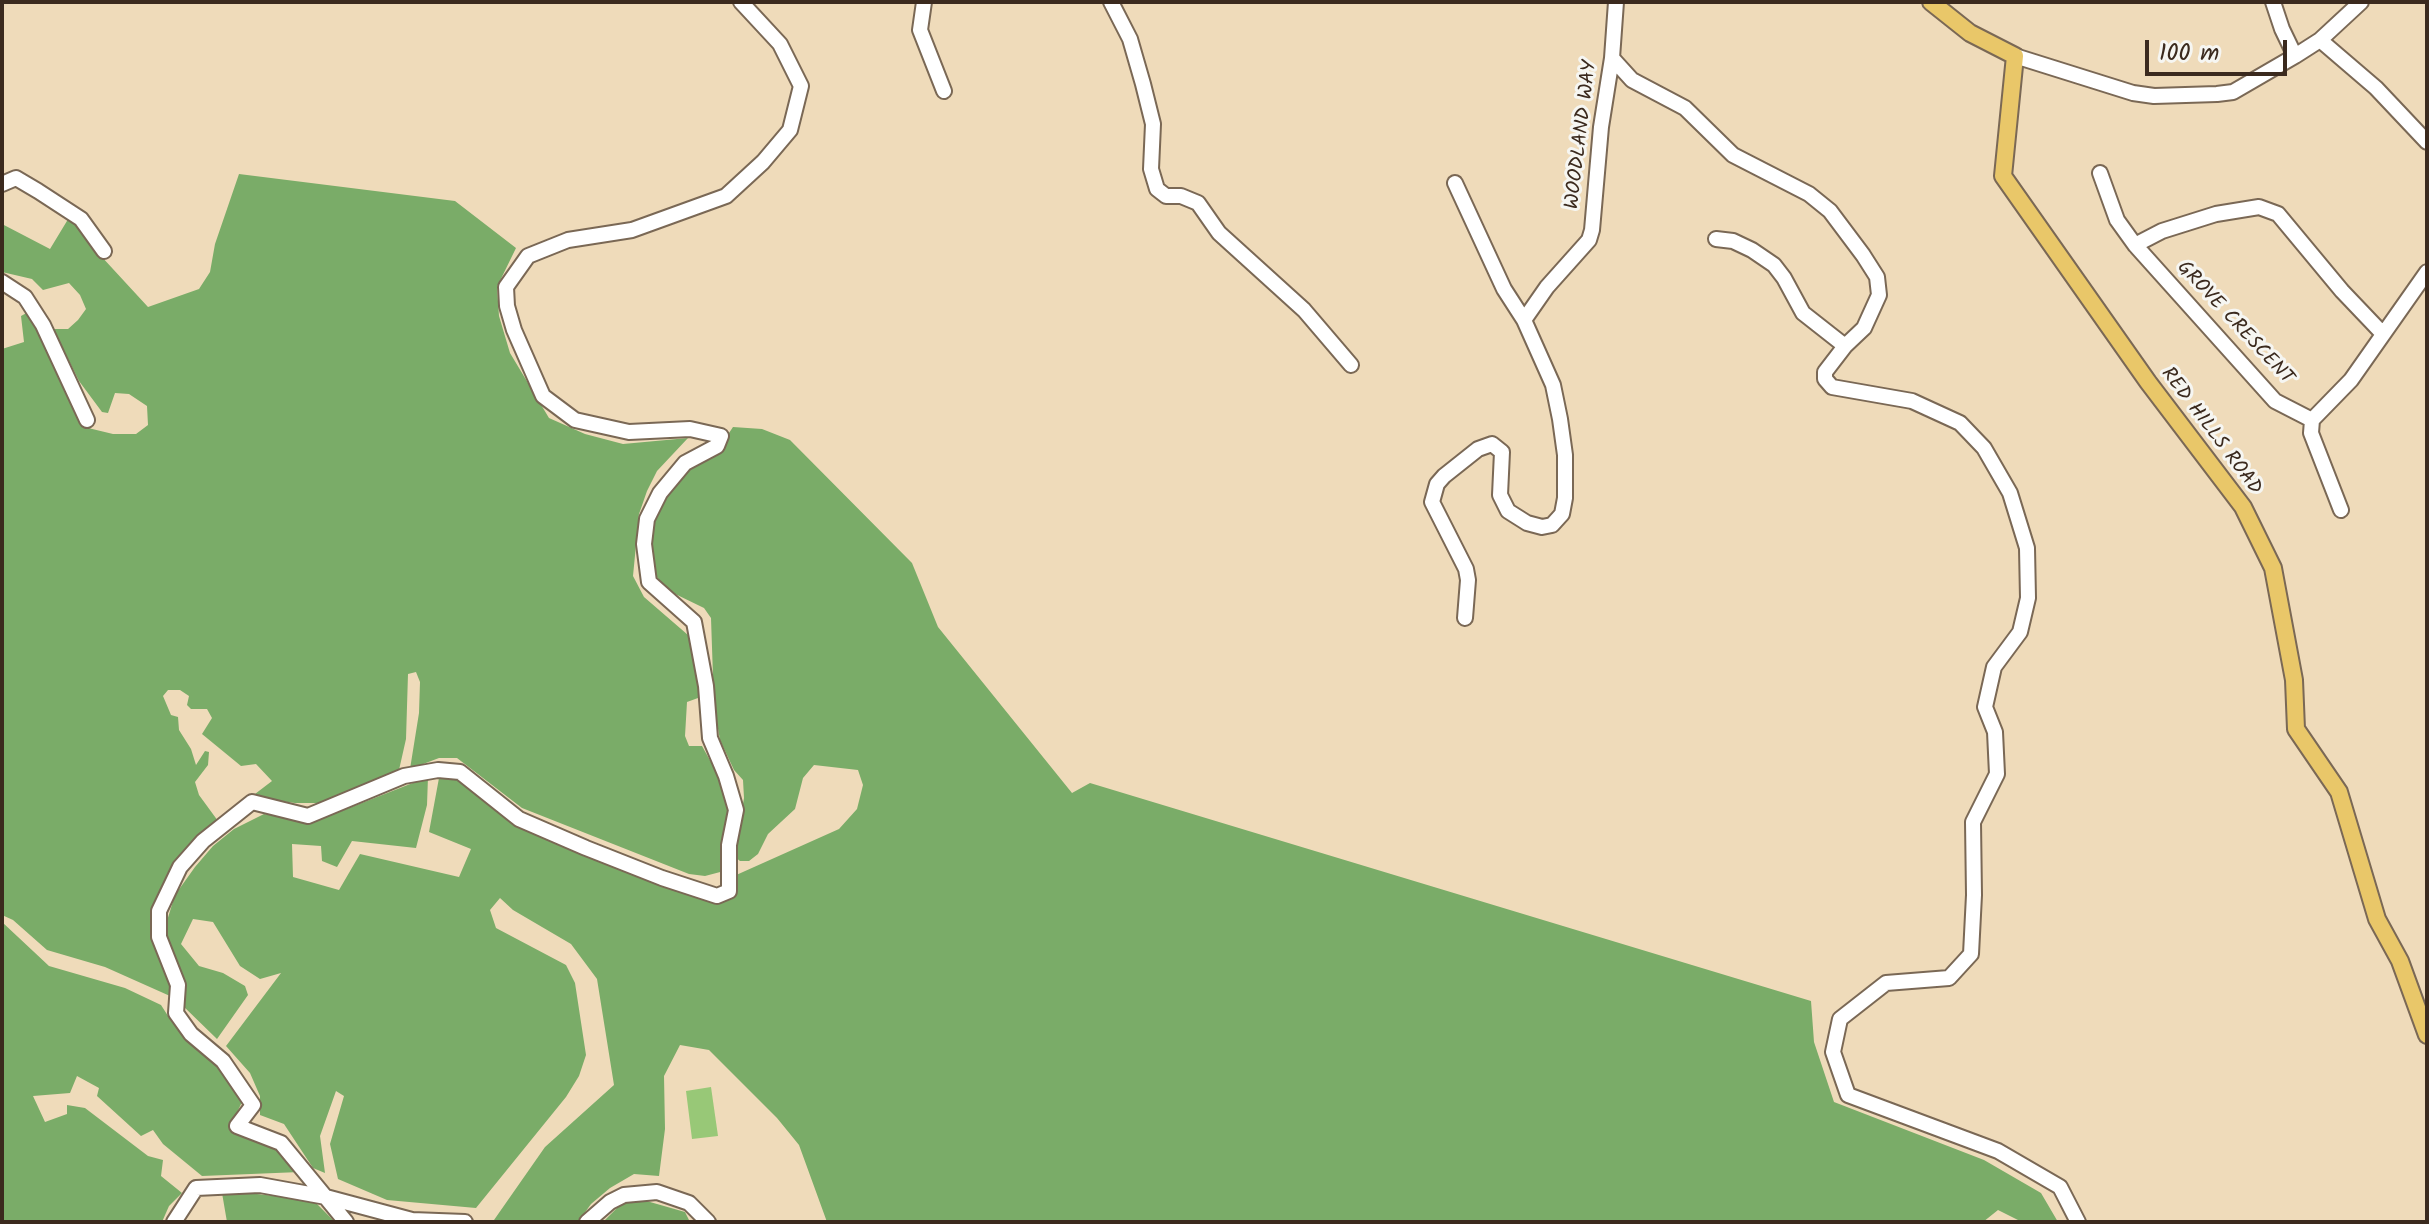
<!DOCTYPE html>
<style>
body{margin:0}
#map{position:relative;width:2429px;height:1224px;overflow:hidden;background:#efdbba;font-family:Kalam,sans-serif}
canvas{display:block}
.frame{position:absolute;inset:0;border:4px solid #3b2a1e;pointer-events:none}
.scale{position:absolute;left:2145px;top:40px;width:142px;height:36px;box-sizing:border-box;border:4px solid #3b2a1e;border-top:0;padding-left:10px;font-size:24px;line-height:28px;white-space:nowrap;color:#3b2a1e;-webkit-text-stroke:6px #f6f6f2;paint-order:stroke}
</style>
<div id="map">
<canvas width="2429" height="1224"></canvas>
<div class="frame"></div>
<div class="scale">100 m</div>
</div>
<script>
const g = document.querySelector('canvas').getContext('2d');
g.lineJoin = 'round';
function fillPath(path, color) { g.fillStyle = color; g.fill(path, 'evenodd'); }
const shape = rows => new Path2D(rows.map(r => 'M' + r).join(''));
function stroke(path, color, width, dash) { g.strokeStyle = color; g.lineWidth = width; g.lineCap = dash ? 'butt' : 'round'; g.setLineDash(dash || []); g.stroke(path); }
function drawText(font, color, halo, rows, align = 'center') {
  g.font = font + ' Kalam,sans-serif'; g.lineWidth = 6; g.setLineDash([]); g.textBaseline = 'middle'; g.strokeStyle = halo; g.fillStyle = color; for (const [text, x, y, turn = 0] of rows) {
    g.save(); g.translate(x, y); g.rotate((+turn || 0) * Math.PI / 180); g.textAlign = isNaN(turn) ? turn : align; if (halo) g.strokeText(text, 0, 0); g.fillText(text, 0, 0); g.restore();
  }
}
const green = shape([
 [711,1087,718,1136,692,1139,686,1091]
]);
const forest = shape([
 [239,174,455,201,516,248,497,287,499,316,510,353,549,418,585,434,623,444,688,438,657,471,647,491,639,514,633,576,644,597,688,635,700,686,698,698,687,702,685,736,689,746,702,746,721,780,730,814,724,871,705,876,689,874,522,808,457,758,439,758,410,769,419,713,420,682,416,672,408,674,406,739,399,770,326,803,295,803,259,798,255,794,272,781,256,764,241,766,202,734,212,718,207,709,191,709,187,705,189,696,180,690,168,690,163,696,171,715,178,717,179,730,191,749,196,765,205,751,209,752,208,765,195,782,199,795,218,821,157,911,173,989,170,996,105,967,47,950,13,920,2,915,2,349,24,342,21,316,32,310,84,427,113,434,136,434,148,425,147,406,129,394,115,393,108,413,102,412,79,381,53,329,68,329,78,320,86,309,80,295,69,283,43,290,32,279,2,272,2,224,50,249,70,216,101,256,148,307,199,289,210,272,215,244],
 [733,427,762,429,790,440,912,563,938,627,1072,793,1090,783,1811,1001,1814,1042,1834,1102,1984,1160,2041,1193,2058,1222,2022,1222,1998,1210,1983,1222,827,1222,799,1145,777,1118,709,1050,680,1045,664,1076,665,1129,659,1176,634,1174,610,1188,591,1204,578,1222,497,1222,494,1220,545,1147,614,1085,597,979,571,944,513,910,500,898,490,910,496,928,566,965,575,983,586,1055,579,1076,566,1097,476,1208,387,1200,338,1179,330,1144,344,1096,336,1091,320,1136,325,1173,313,1168,284,1124,260,1115,260,1096,250,1073,226,1046,281,973,260,979,240,966,213,922,193,919,181,944,199,966,223,973,245,986,248,995,217,1039,181,1004,186,987,167,940,166,924,175,895,195,867,213,846,234,829,264,814,311,823,428,777,427,805,416,848,352,841,337,867,322,861,321,846,292,844,293,877,339,890,360,854,459,877,471,849,429,832,439,778,459,780,514,824,713,900,734,876,839,829,857,809,863,785,858,770,814,765,803,778,795,809,768,834,758,854,749,861,740,861,734,856,744,798,743,780,734,770,720,740,714,706,711,618,704,608,669,591,656,576,649,541,657,507,682,475,723,442],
 [2,922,49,966,125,988,161,1005,170,1019,220,1067,242,1102,229,1129,280,1149,300,1172,202,1176,163,1144,153,1130,141,1136,97,1096,99,1088,77,1076,70,1093,33,1096,45,1122,67,1114,67,1105,85,1108,148,1156,163,1160,161,1176,182,1193,169,1206,162,1222,2,1222],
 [238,1192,313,1200,335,1222,227,1222,222,1193],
 [629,1196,685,1212,690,1222,603,1222]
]);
const minor = shape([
 [924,2,920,30,944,91],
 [1111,2,1130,39,1143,84,1153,124,1151,169,1157,189,1166,196,1181,196,1198,203,1219,233,1304,310,1351,365],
 [2273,2,2282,29,2295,56],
 [2320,40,2376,88,2427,142],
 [2015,56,2133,93,2154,96,2217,94,2233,92,2295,56,2320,40,2361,2],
 [1612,58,1632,80,1685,108,1733,155,1809,194,1830,211,1863,255,1877,277,1879,295,1864,328,1845,346,1825,372,1825,379,1832,387,1912,401,1960,423,1984,448,2010,493,2027,548,2028,598,2020,632,1994,667,1985,707,1995,732,1997,774,1973,822,1974,895,1971,954,1949,978,1886,983,1840,1019,1833,1052,1848,1095,1998,1151,2060,1187,2078,1222],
 [2100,173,2117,220,2135,245,2275,401,2312,420],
 [1455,183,1504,289,1524,320],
 [2,184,16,178,38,191,81,219,104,251],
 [1716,239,1733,241,1752,250,1774,265,1784,278,1803,313,1845,346],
 [2135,245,2162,231,2216,214,2259,207,2278,214,2342,291,2383,334],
 [2,282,25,297,43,325,87,420],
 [2312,420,2351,380,2427,272],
 [2312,420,2311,433,2341,510],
 [1465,618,1468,580,1466,569,1432,502,1437,484,1444,476,1478,449,1492,444,1502,452,1500,495,1508,511,1527,523,1542,527,1552,525,1562,514,1565,498,1565,455,1560,419,1553,385,1524,320,1547,287,1589,240,1592,230,1601,127,1612,58,1616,2],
 [174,1222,196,1188,260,1185,326,1197,412,1220,465,1222],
 [346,1222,281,1143,237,1126,253,1105,223,1061,191,1034,176,1013,178,985,159,937,159,911,180,867,203,841,252,802,308,816,404,776,438,770,460,772,519,819,586,848,662,878,717,896,729,891,729,845,736,810,726,776,710,738,706,686,694,622,649,582,644,544,647,519,660,493,685,463,717,446,721,436,690,429,629,432,575,420,543,396,514,330,507,306,506,287,528,256,568,240,632,230,726,196,763,162,790,130,801,86,780,44,741,2],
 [587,1222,610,1202,624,1195,657,1192,689,1203,708,1222]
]);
const major = shape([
 [1931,2,1970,33,2015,56,2003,176,2148,382,2243,507,2273,568,2294,680,2296,729,2339,792,2377,919,2400,961,2427,1035]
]);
const streetNames = [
 ["WOODLAND WAY",1583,135,-83],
 ["GROVE CRESCENT",2234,324,47],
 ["RED HILLS ROAD",2210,432,53]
];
fillPath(green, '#98c877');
fillPath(forest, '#7aac68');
stroke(minor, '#7a6855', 18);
stroke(major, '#7a6855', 20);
stroke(minor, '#fff', 14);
stroke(major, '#e9c769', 16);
drawText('20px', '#3b2a1e', '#f6f6f2', streetNames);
</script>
